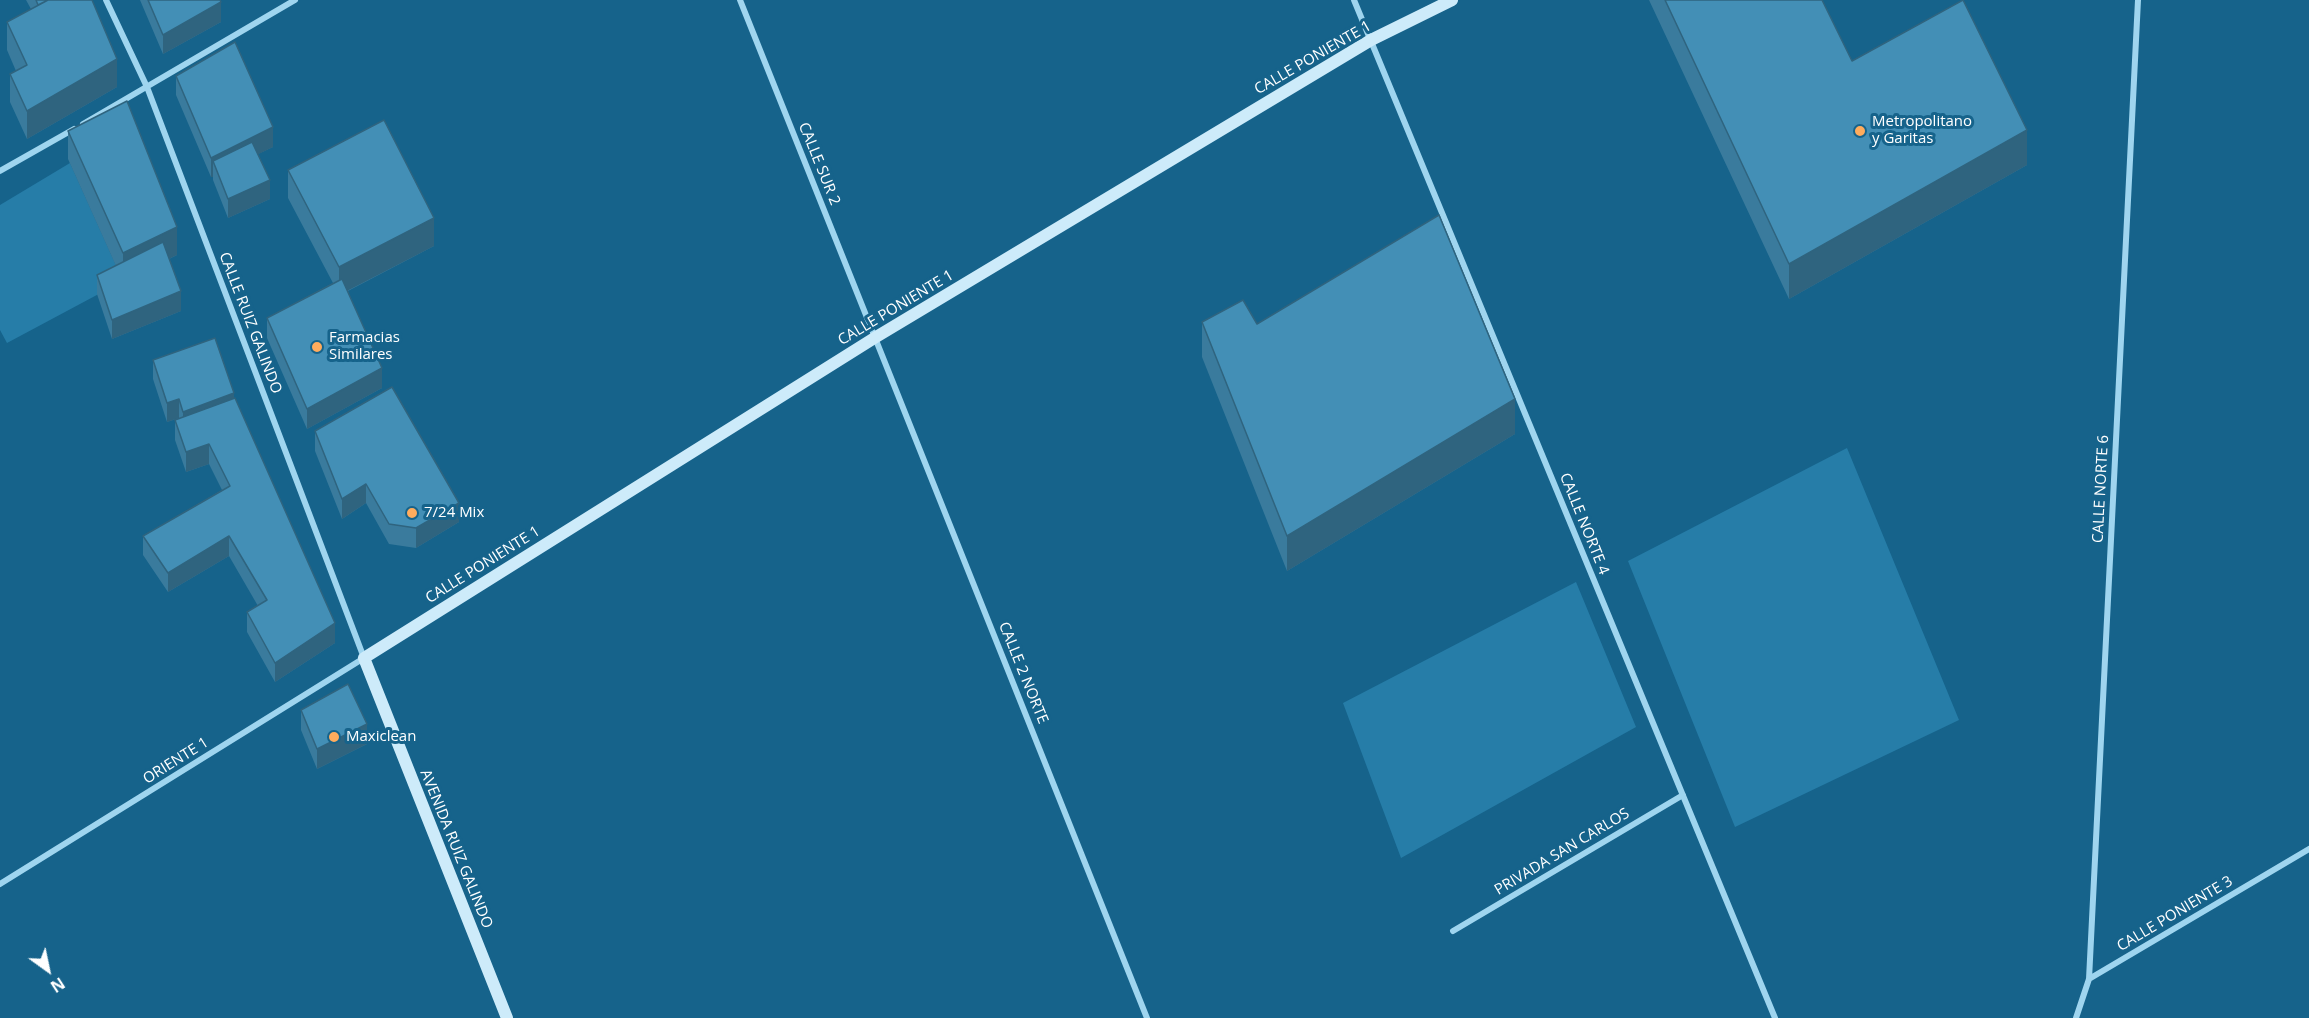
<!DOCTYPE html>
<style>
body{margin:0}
#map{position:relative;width:2309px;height:1018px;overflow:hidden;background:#16638b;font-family:"Open Sans",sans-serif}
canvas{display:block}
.north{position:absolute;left:18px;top:940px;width:60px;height:60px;-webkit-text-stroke:4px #16638b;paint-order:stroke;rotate:147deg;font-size:16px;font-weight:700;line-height:24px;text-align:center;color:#fff}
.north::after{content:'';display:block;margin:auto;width:21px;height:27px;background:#fff;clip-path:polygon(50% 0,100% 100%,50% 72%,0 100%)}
</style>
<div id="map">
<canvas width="2309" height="1018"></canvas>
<div class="north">N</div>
</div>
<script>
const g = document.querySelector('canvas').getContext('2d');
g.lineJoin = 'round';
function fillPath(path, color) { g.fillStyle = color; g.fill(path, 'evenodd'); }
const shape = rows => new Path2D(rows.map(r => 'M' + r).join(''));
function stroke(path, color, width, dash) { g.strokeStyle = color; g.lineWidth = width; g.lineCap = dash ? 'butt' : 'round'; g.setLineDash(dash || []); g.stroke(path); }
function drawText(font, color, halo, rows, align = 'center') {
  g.font = font + ' "Open Sans",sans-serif'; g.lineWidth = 6; g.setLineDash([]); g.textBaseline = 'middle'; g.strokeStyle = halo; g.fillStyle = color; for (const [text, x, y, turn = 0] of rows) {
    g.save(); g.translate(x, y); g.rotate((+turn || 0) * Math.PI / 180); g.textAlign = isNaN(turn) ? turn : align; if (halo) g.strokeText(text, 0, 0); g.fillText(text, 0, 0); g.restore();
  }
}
const green = shape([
 [70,163,123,281,7,343,0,330,0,205],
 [1847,448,1959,720,1735,827,1628,561],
 [1576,582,1636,727,1401,858,1343,703]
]);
const street = shape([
 [740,0,1147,1018],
 [1354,0,1775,1018],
 [83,124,295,0],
 [0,171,74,129],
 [0,884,364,658,147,87,106,0],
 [1453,931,1683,795],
 [2089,979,2309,849],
 [2076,1018,2089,979,2138,0]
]);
const secondary = shape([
 [507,1018,364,658,876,337,1371,40,1452,0]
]);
const wall = shape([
 [26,0,92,0,117,87,27,139,10,102,10,74,16,71,7,50,7,22,31,9],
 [140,0,220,0,221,22,163,54],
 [1649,0,1822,0,1852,61,2027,165,1789,299],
 [176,76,273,147,258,154,270,199,228,218,213,180,213,177,211,177,176,95],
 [68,131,177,255,169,259,181,311,112,339,97,294,97,275,116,266,68,159],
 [288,170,434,246,348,291,382,388,307,429,267,338,267,318,333,283,288,198],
 [1202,322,1257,324,1515,434,1287,571,1202,357],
 [153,360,234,399,335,643,275,682,247,632,247,612,258,606,229,556,168,592,143,555,143,536,222,490,209,464,186,472,175,440,175,420,179,418,167,422,153,379],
 [315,431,459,522,416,548,389,544,366,503,342,519,315,451],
 [301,710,367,744,317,769,301,730]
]);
const shadedWall = shape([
 [221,2,221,22,163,54,163,35],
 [117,59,117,87,27,139,27,111],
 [273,127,273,147,218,174,213,161,213,177,211,177,211,158],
 [2027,130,2027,165,1789,299,1789,264],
 [270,180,270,199,228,218,228,199],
 [434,218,434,246,339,295,339,267],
 [177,227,177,255,123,281,123,253],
 [181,291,181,311,112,339,112,320],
 [382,368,382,388,307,429,307,409],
 [234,393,234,412,183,431,183,412],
 [179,399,179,418,167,422,167,403],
 [1515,399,1515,434,1287,571,1287,536],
 [209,444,209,464,186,472,186,452],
 [366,484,366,503,342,519,342,499],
 [459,503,459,522,416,548,416,528],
 [229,536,229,556,168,592,168,573],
 [335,623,335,643,275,682,275,663],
 [367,724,367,744,317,769,317,749]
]);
const building = shape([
 [36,0,48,0,38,5,36,0],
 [48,0,92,0,117,59,27,111,10,74,27,65,7,22,48,0],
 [148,0,220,0,221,2,163,35,148,0],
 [1665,0,1822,0,1852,61,1963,0,2027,130,1789,264,1665,0],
 [235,42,273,127,211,158,176,76,235,42],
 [127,101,177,227,123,253,68,131,127,101],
 [384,120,434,218,339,267,288,170,384,120],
 [252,142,270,180,228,199,213,161,252,142],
 [1439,215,1515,399,1287,536,1202,322,1243,300,1257,324,1439,215],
 [163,242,181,291,112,320,97,275,163,242],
 [342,279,382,368,307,409,267,318,342,279],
 [215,338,234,393,183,412,179,399,167,403,153,360,215,338],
 [392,387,459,503,416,528,389,524,366,484,342,499,315,431,392,387],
 [235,398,335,623,275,663,247,612,267,600,229,536,168,573,143,536,230,486,209,444,186,452,175,420,235,398],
 [348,684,367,724,317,749,301,710,348,684]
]);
const markers = [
 [1860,131,6,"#ffac5d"],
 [317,347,6,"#ffac5d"],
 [412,513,6,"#ffac5d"],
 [334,737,6,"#ffac5d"]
];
const streetNames = [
 ["CALLE PONIENTE 1",1313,58,-30],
 ["CALLE SUR 2",819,164,68],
 ["CALLE PONIENTE 1",896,308,-31],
 ["CALLE RUIZ GALINDO",250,323,69],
 ["CALLE NORTE 6",2101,489,-87],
 ["CALLE NORTE 4",1584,524,68],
 ["CALLE PONIENTE 1",483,565,-32],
 ["CALLE 2 NORTE",1023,673,68],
 ["ORIENTE 1",176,761,-32],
 ["AVENIDA RUIZ GALINDO",456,849,68],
 ["PRIVADA SAN CARLOS",1562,852,-31],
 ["CALLE PONIENTE 3",2175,914,-31]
];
const poiNames = [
 ["Metropolitano",1872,122],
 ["y Garitas",1872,139],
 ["Farmacias",329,338],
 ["Similares",329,355],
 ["7/24 Mix",424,513],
 ["Maxiclean",346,737]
];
fillPath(green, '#267da8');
stroke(street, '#9fd5ef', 6);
stroke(secondary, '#cdebfa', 12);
fillPath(wall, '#3a7b9d');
fillPath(shadedWall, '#2f647f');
fillPath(building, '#438fb6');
stroke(building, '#2f647f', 1.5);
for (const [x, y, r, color] of markers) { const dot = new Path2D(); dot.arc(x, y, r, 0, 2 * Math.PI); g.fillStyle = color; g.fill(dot); stroke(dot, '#16638b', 2); }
drawText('15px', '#fff', '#16638b', streetNames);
drawText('15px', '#fff', '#16638b', poiNames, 'left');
</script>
